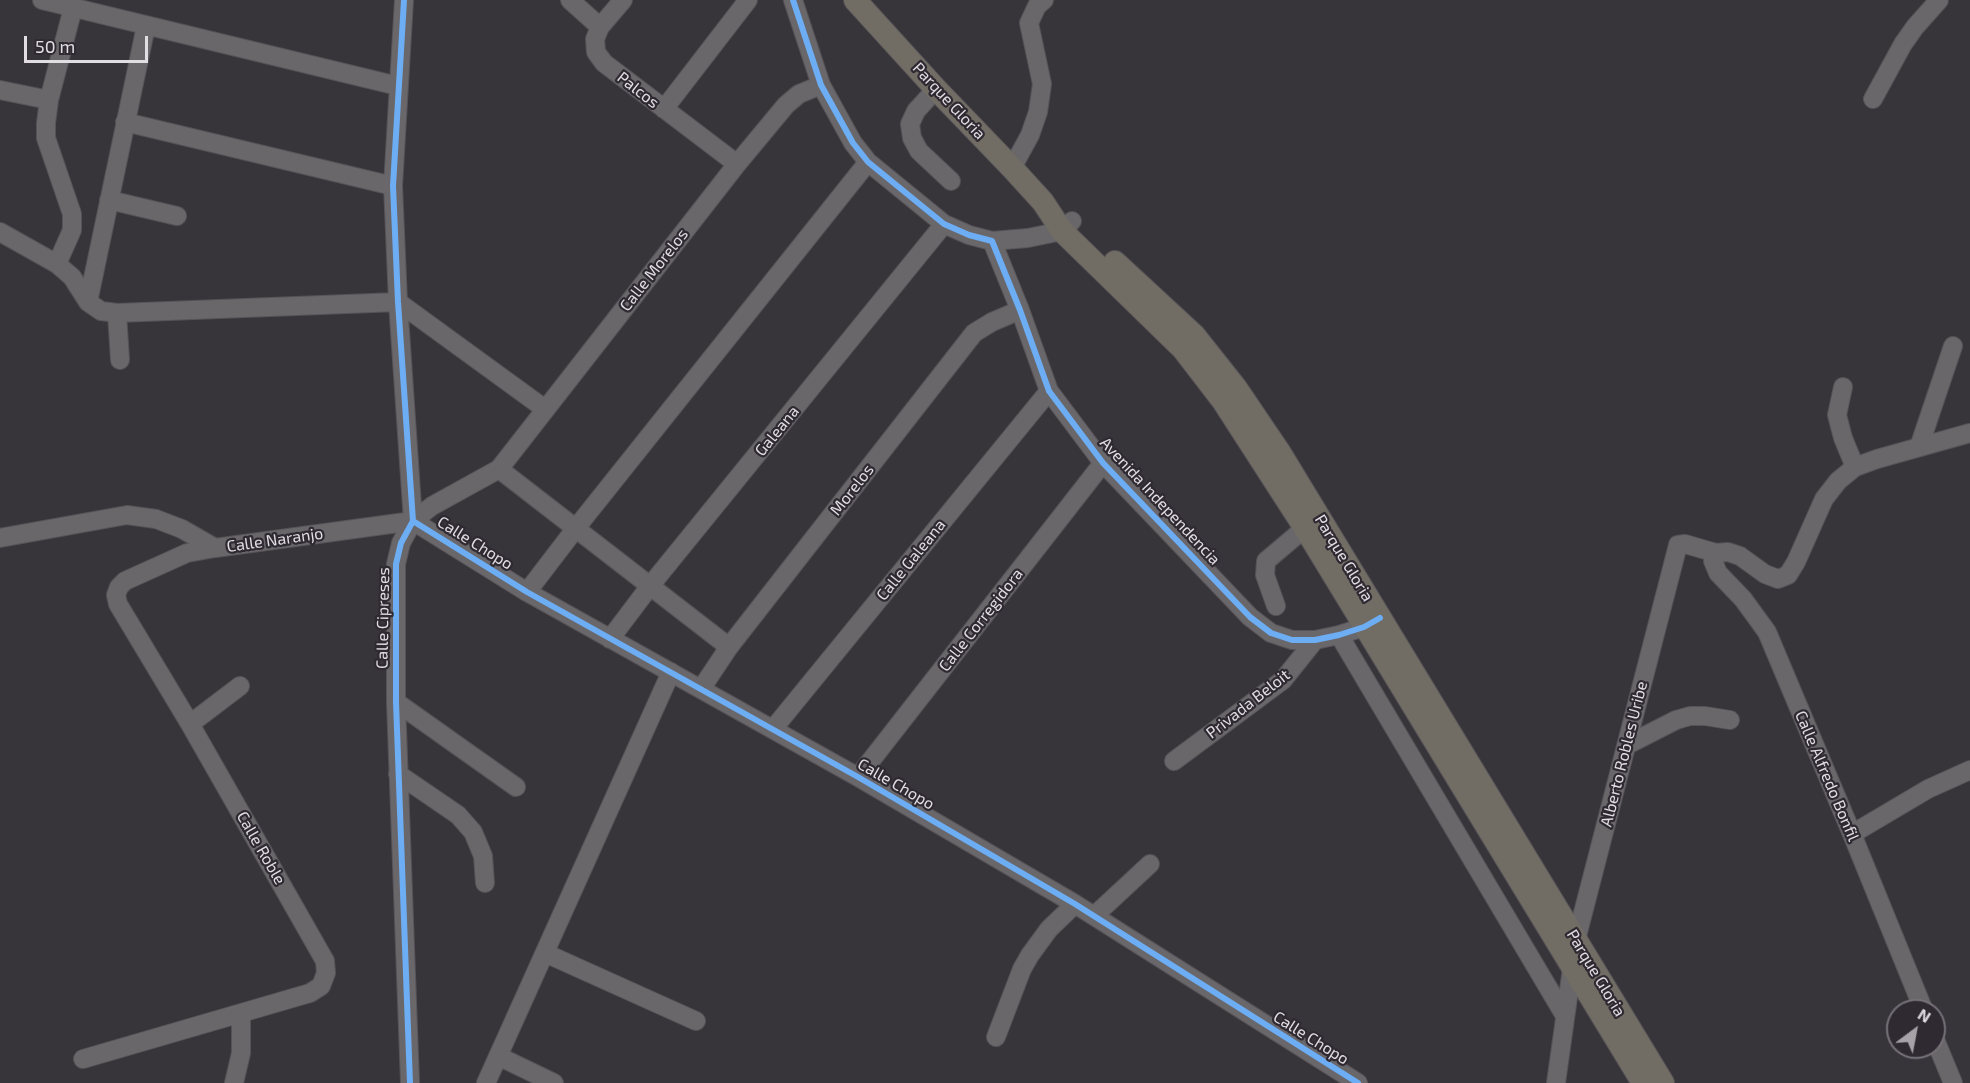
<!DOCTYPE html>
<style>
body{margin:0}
#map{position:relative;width:1970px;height:1083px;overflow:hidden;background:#38353a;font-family:"Exo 2",sans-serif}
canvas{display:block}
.north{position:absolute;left:1886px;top:999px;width:60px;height:60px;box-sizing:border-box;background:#2f2932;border:2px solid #767179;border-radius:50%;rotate:32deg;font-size:16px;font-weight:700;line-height:24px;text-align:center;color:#e1dde3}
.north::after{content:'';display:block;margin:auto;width:21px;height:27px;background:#a6a2a8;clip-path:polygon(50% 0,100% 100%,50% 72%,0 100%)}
.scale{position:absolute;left:24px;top:36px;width:124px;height:27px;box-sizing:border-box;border:3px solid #e1dde3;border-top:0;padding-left:8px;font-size:18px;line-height:21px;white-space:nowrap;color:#e1dde3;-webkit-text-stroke:4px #2f2932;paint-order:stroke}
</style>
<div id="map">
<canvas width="1970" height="1083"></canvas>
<div class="north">N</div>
<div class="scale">50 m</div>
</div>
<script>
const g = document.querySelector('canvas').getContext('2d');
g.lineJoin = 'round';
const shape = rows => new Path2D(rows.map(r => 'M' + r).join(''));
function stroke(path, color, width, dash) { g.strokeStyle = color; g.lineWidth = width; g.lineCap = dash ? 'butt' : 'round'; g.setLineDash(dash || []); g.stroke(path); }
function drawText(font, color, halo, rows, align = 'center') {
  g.font = font + ' "Exo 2",sans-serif'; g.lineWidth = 4.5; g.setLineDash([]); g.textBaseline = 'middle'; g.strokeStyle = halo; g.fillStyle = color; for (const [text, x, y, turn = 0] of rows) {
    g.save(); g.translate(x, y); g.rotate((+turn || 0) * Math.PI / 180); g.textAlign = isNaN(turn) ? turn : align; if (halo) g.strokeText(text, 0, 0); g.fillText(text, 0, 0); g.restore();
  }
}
const minor = shape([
 [42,0,398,86],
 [404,0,393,186,398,302,413,521,401,543,396,564,396,702,410,1083],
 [570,0,600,27,595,39,596,52,604,63,737,164],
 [793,0,821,85,853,143,868,162,944,224,969,235,992,241,1020,310,1049,391,1103,463,1250,617,1271,633,1292,640,1315,640,1339,635,1364,627,1376,621],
 [600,27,623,0],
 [936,89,916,111,910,124,912,138,919,151,951,181],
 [0,90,49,100],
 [1873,99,1903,44,1915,27,1939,0],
 [664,109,748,0],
 [125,122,393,186],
 [1012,168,1030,135,1038,112,1042,84,1029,23,1037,6,1044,0],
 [109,200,177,216],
 [0,232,57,264,72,277,88,302,101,311,117,313,120,360],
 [992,241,1028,238,1062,231,1072,221],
 [57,264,72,230,72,214,46,138,46,123,49,100,73,8],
 [88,302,146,26],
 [117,313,398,302,545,409],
 [1843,387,1837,415,1843,438,1855,467],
 [1919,447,1953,346],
 [499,469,729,647],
 [413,521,527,592,858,777,1075,904,1358,1083],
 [413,521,432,506,499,469,737,164,786,105,799,94,821,85],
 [0,538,127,515,156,519,182,529,215,548],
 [1716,553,1713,561,1718,573,1743,599,1767,632,1852,834,1924,1011],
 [527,592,576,528,868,162],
 [1276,606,1265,575,1266,561,1305,528],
 [1339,635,1565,1016],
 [610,639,650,586,944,224],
 [701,689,729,647,974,333,992,322,1020,310],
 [396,702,516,787],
 [190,724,240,686],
 [773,729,1049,391],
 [1627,745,1676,720,1690,716,1705,716,1730,720],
 [1174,761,1283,680,1315,640],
 [398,774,458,815,473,832,483,856,485,883],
 [858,777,1103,463],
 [1852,834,1928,789,1970,770],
 [1094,916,1150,864],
 [545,953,696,1021],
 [996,1037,1022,969,1030,955,1049,929,1075,904],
 [1934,1037,1953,1083],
 [498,1056,554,1083],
 [83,1059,310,993,321,986,326,973,325,961,190,724,118,604,116,595,119,587,125,581,187,553,215,548,413,521],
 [234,1083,241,1053,241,1013],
 [486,1083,671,672],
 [1556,1083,1576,940,1678,545,1685,544,1716,553,1728,552,1740,556,1765,574,1778,579,1788,575,1796,562,1824,499,1838,481,1855,467,1877,459,1970,433]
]);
const major = shape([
 [855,0,936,89,1012,168,1043,202,1062,231,1183,349,1223,401,1305,528,1643,1083],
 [1115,262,1194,335,1236,388,1280,453,1663,1083]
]);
const cycleway = shape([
 [404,0,393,186,398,302,413,521,401,543,396,564,396,702,410,1083],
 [793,0,821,85,853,143,868,162,944,224,969,235,992,241,1020,310,1049,391,1103,463,1250,617,1271,633,1292,640,1315,640,1339,635,1364,627,1380,618],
 [413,521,527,592,858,777,1075,904,1358,1083]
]);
const streetNames = [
 ["Palcos",638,90,38],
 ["Parque Gloria",949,101,47],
 ["Calle Morelos",654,270,-52],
 ["Galeana",777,431,-51],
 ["Morelos",852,490,-52],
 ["Avenida Independencia",1160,501,47],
 ["Calle Naranjo",275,540,-8],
 ["Calle Chopo",475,543,32],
 ["Parque Gloria",1344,558,59],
 ["Calle Galeana",911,560,-51],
 ["Calle Cipreses",383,618,-89],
 ["Calle Corregidora",981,620,-52],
 ["Privada Beloit",1248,704,-38],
 ["Alberto Robles Uribe",1624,754,-76],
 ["Calle Alfredo Bonfil",1827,776,67],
 ["Calle Chopo",896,784,30],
 ["Calle Roble",261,848,60],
 ["Parque Gloria",1596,973,59],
 ["Calle Chopo",1311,1038,32]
];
stroke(minor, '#565358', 20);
stroke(major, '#565358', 24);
stroke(minor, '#69676a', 18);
stroke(major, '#716d64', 22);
stroke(cycleway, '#6dadf4', 6);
drawText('16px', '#e1dde3', '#2f2932', streetNames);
</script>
